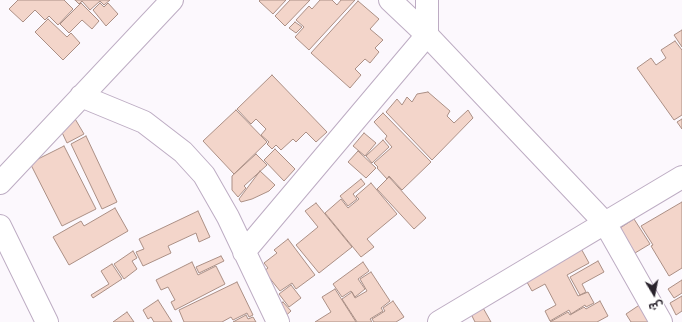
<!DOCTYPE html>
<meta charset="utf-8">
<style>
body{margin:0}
#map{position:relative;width:682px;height:322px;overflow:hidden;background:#fcf8fd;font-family:Overpass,"Noto Sans Arabic",sans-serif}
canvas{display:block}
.north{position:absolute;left:634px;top:274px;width:40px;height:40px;-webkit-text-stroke:3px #fff;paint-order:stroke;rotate:170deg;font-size:11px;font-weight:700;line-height:16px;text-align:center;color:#29232c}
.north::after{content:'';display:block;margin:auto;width:14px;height:18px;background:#29232c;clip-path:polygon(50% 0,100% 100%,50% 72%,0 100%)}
</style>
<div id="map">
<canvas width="682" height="322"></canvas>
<div class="north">ش</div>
</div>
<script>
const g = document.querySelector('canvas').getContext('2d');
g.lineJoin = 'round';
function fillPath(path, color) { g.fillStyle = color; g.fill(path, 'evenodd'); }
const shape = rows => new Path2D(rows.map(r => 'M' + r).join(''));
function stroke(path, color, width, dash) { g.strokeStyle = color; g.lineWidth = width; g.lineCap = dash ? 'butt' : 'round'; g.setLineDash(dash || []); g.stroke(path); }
const building = shape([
 [18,0,64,0,73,9,58,25,49,16,45,20,35,10,23,22,9,9,18,0],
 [75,0,110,0,104,5,100,1,90,10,82,1,79,4,75,0],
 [260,0,286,0,273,14,259,1,260,0],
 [290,0,310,0,285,26,275,16,290,0],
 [320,0,332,0,337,5,341,0,355,0,309,50,295,37,304,27,296,20,309,6,312,9,320,0],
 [358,1,379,19,370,29,383,40,375,48,379,52,370,63,365,59,355,69,361,75,350,88,311,53,358,1],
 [81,3,99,21,92,29,82,20,69,33,60,24,81,3],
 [100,3,104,7,108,3,118,14,106,26,93,10,100,3],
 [48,19,67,37,71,33,80,43,63,60,35,32,48,19],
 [295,22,302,27,296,33,289,28,295,22],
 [682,30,682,47,674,35,682,30],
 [675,41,682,50,682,115,674,120,637,68,651,58,656,65,666,58,661,50,675,41],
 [272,75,327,132,316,142,306,132,296,142,293,139,281,150,276,145,272,149,267,144,269,142,261,135,266,129,256,119,251,124,237,109,272,75],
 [428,92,450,111,447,116,454,123,468,110,473,118,432,160,386,112,397,99,402,105,407,97,412,102,417,94,428,92],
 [236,110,267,142,234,174,203,141,236,110],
 [71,112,84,134,67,143,58,124,71,112],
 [383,113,431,162,402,190,389,176,387,179,377,168,378,167,374,163,392,147,385,139,387,136,374,122,383,113],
 [682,119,682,129,677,122,682,119],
 [364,133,376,143,365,156,353,146,364,133],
 [86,136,117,202,102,209,71,144,86,136],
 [383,140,389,147,372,163,366,156,383,140],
 [64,146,96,209,62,226,30,163,64,146],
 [275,149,295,169,284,181,264,160,275,149],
 [358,151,376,168,366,178,348,162,358,151],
 [256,154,267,165,244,186,246,188,238,197,232,190,232,176,256,154],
 [260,171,275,185,269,191,252,199,241,202,239,199,260,171],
 [389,177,426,218,414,229,377,189,389,177],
 [361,179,365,184,353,194,357,199,348,206,340,196,361,179],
 [371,183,397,214,367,239,374,247,361,257,325,213,341,199,348,208,359,199,356,196,371,183],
 [682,202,682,268,669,276,651,246,653,245,641,226,682,202],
 [316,203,352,247,319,273,296,245,318,227,305,211,316,203],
 [115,208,128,231,69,265,53,237,81,221,84,226,115,208],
 [198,211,210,237,199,242,196,233,168,246,171,253,143,266,136,252,144,249,139,239,198,211],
 [634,219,650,244,635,253,620,228,634,219],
 [288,239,315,275,296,289,292,283,280,291,264,271,268,268,264,263,277,253,274,250,288,239],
 [578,243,589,263,567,275,578,296,588,292,594,303,586,307,585,305,571,314,569,310,550,321,545,311,556,305,545,284,532,291,519,268,578,243],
 [133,251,137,258,132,261,137,269,124,279,114,264,133,251],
 [221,256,224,261,199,273,196,267,221,256],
 [598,261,604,272,582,284,586,292,580,295,570,277,598,261],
 [192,262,198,275,216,266,225,284,175,310,171,302,175,300,168,287,161,290,156,280,192,262],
 [363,262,369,271,358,279,365,289,355,297,351,291,342,297,333,284,363,262],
 [112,264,122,279,93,298,91,295,109,284,101,271,112,264],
 [371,272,390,301,381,308,383,311,370,319,372,322,357,322,342,299,352,292,355,298,367,291,360,279,371,272],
 [682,280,682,293,674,298,668,289,682,280],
 [237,282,253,315,249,317,247,313,233,320,231,317,222,322,184,322,179,310,237,282],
 [291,285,301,298,289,307,279,294,291,285],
 [335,289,356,322,315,322,331,312,322,297,335,289],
 [682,296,682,311,676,315,670,303,682,296],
 [158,300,172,322,154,322,151,317,148,319,143,310,158,300],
 [393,301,404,317,396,322,374,322,372,319,385,311,383,308,393,301],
 [600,301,608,316,597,322,550,322,568,312,570,315,584,307,586,309,600,301],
 [283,302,291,311,281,320,273,310,283,302],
 [641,304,651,320,647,322,631,322,626,314,641,304],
 [482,306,491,322,475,322,470,312,482,306],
 [127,312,134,322,113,322,127,312],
 [246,315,248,319,253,317,256,322,233,322,246,315]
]);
const minor = shape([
 [390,0,427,35,605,223,661,322],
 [81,96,144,122,183,152,204,175,228,217,278,322],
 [0,183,172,0],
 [244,252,427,35,427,0],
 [439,322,682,177]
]);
const tertiary = shape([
 [0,226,47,322]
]);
fillPath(building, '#f3d5ca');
stroke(building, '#ab8f85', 1);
stroke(minor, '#bdacc3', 24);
stroke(tertiary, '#bdacc3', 24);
stroke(minor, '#fff', 22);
stroke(tertiary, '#fff', 22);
</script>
